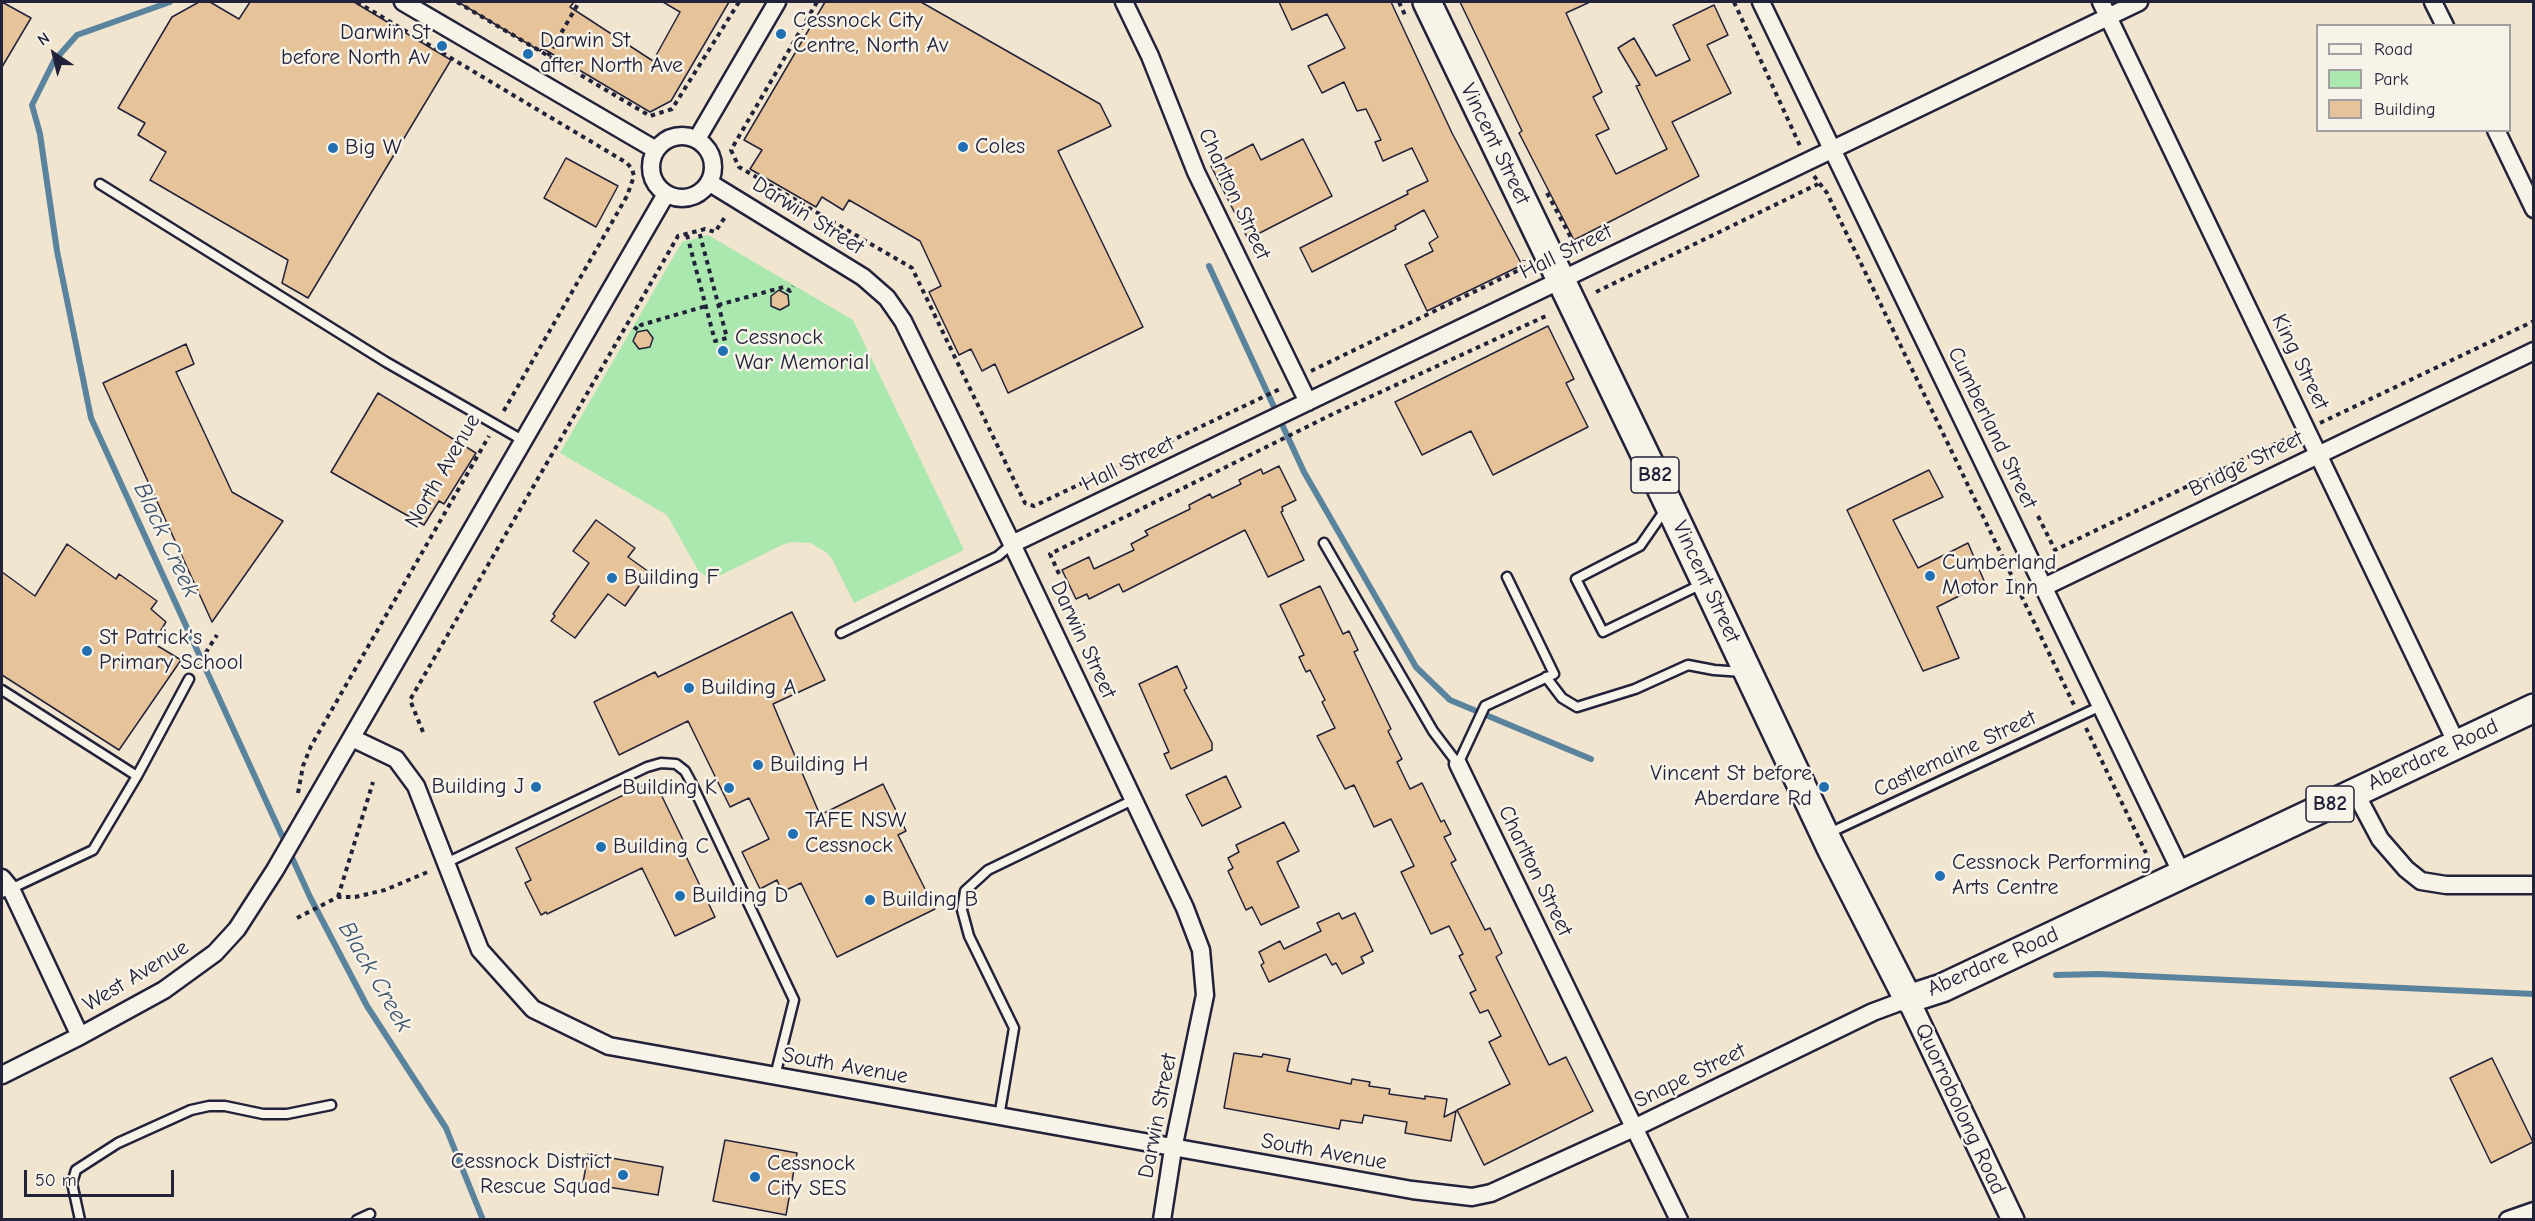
<!DOCTYPE html>
<style>
body{margin:0}
#map{position:relative;width:2535px;height:1221px;overflow:hidden;background:#f2e5d0;font-family:"Comic Neue",sans-serif}
canvas{display:block}
.frame{position:absolute;inset:0;border:3px solid #22223b;pointer-events:none}
.legend{position:absolute;left:2316px;top:24px;width:195px;height:108px;box-sizing:border-box;background:#f7f3e8;border:2px solid #a29fa3;margin:0;padding:8px 10px;list-style:none;font-size:18px;color:#22223b}
.legend li{display:flex;align-items:center;gap:12px;height:30px}
.legend b{width:30px;border:2px solid #a29fa3}
.north{position:absolute;left:24px;top:24px;width:60px;height:60px;-webkit-text-stroke:4px #f7f3e8;paint-order:stroke;rotate:325deg;font-size:16px;font-weight:700;line-height:24px;text-align:center;color:#22223b}
.north::after{content:'';display:block;margin:auto;width:21px;height:27px;background:#22223b;clip-path:polygon(50% 0,100% 100%,50% 72%,0 100%)}
.scale{position:absolute;left:24px;top:1170px;width:150px;height:27px;box-sizing:border-box;border:3px solid #22223b;border-top:0;padding-left:8px;font-size:18px;line-height:21px;white-space:nowrap;color:#22223b;-webkit-text-stroke:4px #f7f3e8;paint-order:stroke}
</style>
<div id="map">
<canvas width="2535" height="1221"></canvas>
<div class="frame"></div>
<ul class="legend">
<li><b style="height:8px;background:#f7f3e8"></b>Road</li>
<li><b style="height:16px;background:#aae8af"></b>Park</li>
<li><b style="height:16px;background:#e6c398"></b>Building</li>
</ul>
<div class="north">N</div>
<div class="scale">50 m</div>
</div>
<script>
const g = document.querySelector('canvas').getContext('2d');
g.lineJoin = 'round';
function fillPath(path, color) { g.fillStyle = color; g.fill(path, 'evenodd'); }
const shape = rows => new Path2D(rows.map(r => 'M' + r).join(''));
function stroke(path, color, width, dash) { g.strokeStyle = color; g.lineWidth = width; g.lineCap = dash ? 'butt' : 'round'; g.setLineDash(dash || []); g.stroke(path); }
function drawText(font, color, halo, rows, align = 'center') {
  g.font = font + ' "Comic Neue",sans-serif'; g.lineWidth = 5; g.setLineDash([]); g.textBaseline = 'middle'; g.strokeStyle = halo; g.fillStyle = color; for (const [text, x, y, turn = 0] of rows) {
    g.save(); g.translate(x, y); g.rotate((+turn || 0) * Math.PI / 180); g.textAlign = isNaN(turn) ? turn : align; if (halo) g.strokeText(text, 0, 0); g.fillText(text, 0, 0); g.restore();
  }
}
const green = shape([
 [708,235,853,320,964,550,854,603,832,559,826,552,810,543,791,542,782,545,717,577,708,578,698,570,667,515,560,453,682,242]
]);
const stream = shape([
 [170,2,77,35,54,61,32,105,40,134,57,251,91,418,310,897,367,1006,446,1128,483,1220],
 [1209,266,1304,472,1416,667,1450,700,1591,759],
 [2056,975,2099,974,2534,994]
]);
const building = shape([
 [2,2,31,18,2,67,2,2],
 [199,2,210,2,239,19,250,2,354,2,451,60,308,298,282,283,288,260,150,180,166,152,138,135,145,123,118,108,172,17,199,2],
 [458,2,574,2,570,7,653,61,680,12,663,2,729,2,671,101,650,112,542,48,540,51,458,2],
 [825,2,921,2,1100,104,1111,126,1058,151,1143,327,1008,393,995,364,982,371,971,349,959,355,929,292,941,286,920,241,849,200,843,210,822,197,816,207,750,169,762,150,744,140,825,2],
 [1279,2,1391,2,1452,133,1522,265,1427,311,1405,265,1433,251,1429,243,1438,237,1424,210,1395,226,1396,229,1312,272,1300,248,1408,194,1407,191,1428,181,1412,148,1383,161,1375,142,1381,140,1366,109,1357,111,1344,82,1322,93,1308,66,1345,48,1327,14,1292,30,1279,2],
 [1460,2,1590,2,1566,13,1602,92,1593,97,1609,129,1596,135,1616,174,1667,149,1636,86,1640,85,1618,48,1634,38,1656,76,1690,60,1673,25,1714,5,1728,35,1707,45,1731,93,1672,122,1699,176,1574,240,1519,133,1522,131,1460,2],
 [1303,139,1332,196,1248,239,1211,166,1253,144,1261,160,1303,139],
 [566,158,618,186,596,227,544,198,566,158],
 [779,290,788,295,789,305,780,310,771,306,771,296,779,290],
 [1548,326,1574,379,1566,383,1588,427,1493,475,1471,431,1422,455,1395,402,1548,326],
 [647,330,653,338,650,347,639,349,633,341,637,332,647,330],
 [186,344,194,364,176,372,232,492,283,521,212,622,103,383,186,344],
 [378,393,476,453,444,504,439,501,424,525,331,472,378,393],
 [1279,466,1296,500,1282,507,1283,511,1281,512,1304,560,1268,577,1245,530,1123,592,1119,584,1089,599,1087,594,1076,599,1062,570,1089,557,1094,569,1134,550,1131,544,1148,535,1145,531,1190,509,1189,505,1210,494,1212,498,1241,484,1239,480,1261,469,1263,474,1279,466],
 [1929,470,1943,497,1893,520,1918,568,1968,543,1985,583,1937,607,1959,658,1923,671,1847,510,1929,470],
 [596,520,635,548,628,557,649,572,625,606,608,594,575,638,551,621,555,616,553,614,589,563,573,551,596,520],
 [67,544,116,579,119,574,157,601,151,609,166,622,153,643,181,660,119,750,2,675,2,572,35,596,67,544],
 [1320,586,1343,634,1349,631,1358,650,1354,652,1391,729,1388,731,1402,759,1397,762,1410,789,1422,783,1441,822,1444,820,1451,834,1444,837,1456,860,1451,863,1485,930,1490,928,1502,953,1496,957,1549,1065,1566,1057,1593,1111,1484,1165,1457,1110,1510,1084,1489,1042,1501,1036,1488,1010,1480,1013,1470,993,1476,990,1459,956,1463,954,1449,926,1431,934,1401,872,1414,866,1391,819,1374,827,1354,785,1345,789,1317,736,1335,728,1322,702,1325,700,1310,670,1306,672,1299,657,1304,655,1280,605,1320,586],
 [792,612,825,680,773,704,820,815,883,784,906,831,898,835,935,909,837,957,801,883,782,892,777,880,760,889,742,852,769,839,749,798,730,807,688,721,619,755,594,702,655,672,658,677,792,612],
 [1177,666,1187,688,1184,690,1212,743,1212,750,1171,769,1164,754,1169,752,1139,684,1177,666],
 [1226,776,1241,807,1202,826,1186,795,1226,776],
 [654,780,686,846,682,848,715,917,675,936,642,868,547,914,546,912,541,915,525,883,531,880,516,848,654,780],
 [1284,822,1299,851,1277,862,1299,907,1261,925,1252,907,1246,910,1228,871,1233,868,1228,858,1239,852,1236,845,1284,822],
 [1339,913,1342,919,1355,913,1373,951,1361,957,1364,963,1342,974,1336,963,1332,965,1326,954,1269,982,1261,965,1264,963,1259,952,1280,941,1284,949,1321,931,1317,923,1339,913],
 [1234,1053,1262,1057,1263,1054,1290,1059,1287,1071,1351,1084,1352,1079,1370,1082,1369,1086,1390,1089,1389,1094,1425,1099,1425,1096,1447,1099,1444,1117,1456,1111,1451,1141,1405,1133,1407,1122,1364,1115,1362,1123,1341,1120,1339,1129,1224,1108,1234,1053],
 [2492,1058,2533,1142,2491,1163,2450,1078,2492,1058],
 [725,1140,797,1153,786,1215,713,1201,725,1140],
 [588,1154,663,1167,658,1195,583,1183,588,1154]
]);
const path = shape([
 [357,2,627,163,632,169,634,176,627,196,502,414],
 [457,2,650,116,672,109,739,2],
 [817,2,731,150,739,167,912,268,1025,503,1034,506,1282,388],
 [1399,2,1405,15],
 [1734,2,1801,148],
 [548,56,579,2],
 [1814,176,1827,193,2074,705],
 [1547,193,1575,245],
 [687,235,715,341,727,338,699,231],
 [1596,292,1818,184],
 [718,305,784,287,790,291,793,286],
 [634,327,638,330,641,325,706,306],
 [1311,371,1523,268,1524,260],
 [2320,423,2534,321],
 [2038,516,2055,550,2292,436],
 [1059,574,1050,554,1335,413,1546,316],
 [196,668,217,635],
 [2086,728,2146,853],
 [423,732,410,700,678,236,705,229,715,232,725,217],
 [298,793,303,766,311,746,489,436],
 [338,897,373,782],
 [297,918,338,897,355,897,385,890,430,871]
]);
const service = shape([
 [100,184,386,362,524,441],
 [1665,510,1640,546,1576,579,1603,632,1704,583],
 [1324,543,1433,731,1458,764,1485,706,1554,674,1507,577],
 [841,633,998,556,1012,544],
 [1546,677,1562,698,1577,707,1635,689,1688,665,1714,670,1743,672],
 [2,690,137,776],
 [1827,834,2101,706],
 [446,863,647,767,661,763,676,764,685,771,691,782,794,1000,775,1076],
 [2,893,93,850,137,776,189,679],
 [999,1117,1014,1028,969,936,962,910,965,891,988,870,1133,800],
 [80,1220,72,1183,76,1170,118,1143,191,1110,209,1106,225,1106,263,1114,287,1114,331,1105],
 [357,1220,370,1214]
]);
const minor = shape([
 [403,2,656,150],
 [1124,2,1150,56,1196,172,1308,402],
 [1761,2,2182,874],
 [2101,2,2457,744],
 [2433,2,2445,26],
 [2496,130,2534,209],
 '651 167a31 31 0 1 1 62 0a31 31 0 1 1-62 0Z',
 [697,139,777,2],
 [710,183,863,277,887,298,903,321,1012,544,1185,908,1201,950,1205,995,1173,1149,1162,1220],
 [1012,544,2139,2],
 [2044,587,2534,351],
 [352,738,396,759,416,786,480,950,533,1009,609,1046,1412,1190,1472,1197,1491,1193,1634,1128,1873,1012,1908,999],
 [1458,764,1679,1220],
 [2355,792,2380,839,2406,869,2421,881,2446,885,2534,885],
 [2,878,11,889,80,1036],
 [2,1075,80,1036,164,990,215,953,237,929,275,870,666,194],
 [2508,1220,2534,1211]
]);
const tertiary = shape([
 [1908,999,2013,1220]
]);
const primary = shape([
 [1427,2,1652,469,1831,848,1908,999,1942,988,2534,708]
]);
const markers = [
 [781,34,6,"#1f6fb2"],
 [442,46,6,"#1f6fb2"],
 [528,54,6,"#1f6fb2"],
 [963,147,6,"#1f6fb2"],
 [333,148,6,"#1f6fb2"],
 [723,351,6,"#1f6fb2"],
 [1930,576,6,"#1f6fb2"],
 [612,578,6,"#1f6fb2"],
 [87,651,6,"#1f6fb2"],
 [689,688,6,"#1f6fb2"],
 [758,765,6,"#1f6fb2"],
 [536,787,6,"#1f6fb2"],
 [1824,787,6,"#1f6fb2"],
 [729,788,6,"#1f6fb2"],
 [793,834,6,"#1f6fb2"],
 [601,847,6,"#1f6fb2"],
 [1940,876,6,"#1f6fb2"],
 [680,896,6,"#1f6fb2"],
 [870,900,6,"#1f6fb2"],
 [623,1175,6,"#1f6fb2"],
 [755,1177,6,"#1f6fb2"]
];
const shields = [
 [1655,475,48],
 [2330,804,48]
];
const shieldNames = [
 ["B82",1655,475],
 ["B82",2330,804]
];
const poiNames = [
 ["Cessnock City",793,21],
 ["Centre, North Av",793,46],
 ["Darwin St",430,33,"right"],
 ["before North Av",430,58,"right"],
 ["Darwin St",540,41],
 ["after North Ave",540,66],
 ["Coles",975,147],
 ["Big W",345,148],
 ["Cessnock",735,338],
 ["War Memorial",735,363],
 ["Cumberland",1942,563],
 ["Motor Inn",1942,588],
 ["Building F",624,578],
 ["St Patrick's",99,638],
 ["Primary School",99,663],
 ["Building A",701,688],
 ["Building H",770,765],
 ["Vincent St before",1812,774,"right"],
 ["Aberdare Rd",1812,799,"right"],
 ["Building J",524,787,"right"],
 ["Building K",717,788,"right"],
 ["TAFE NSW",805,821],
 ["Cessnock",805,846],
 ["Building C",613,847],
 ["Cessnock Performing",1952,863],
 ["Arts Centre",1952,888],
 ["Building D",692,896],
 ["Building B",882,900],
 ["Cessnock District",611,1162,"right"],
 ["Rescue Squad",611,1187,"right"],
 ["Cessnock",767,1164],
 ["City SES",767,1189]
];
const streetNames = [
 ["Vincent Street",1495,144,64],
 ["Charlton Street",1234,194,65],
 ["Darwin Street",808,216,32],
 ["Hall Street",1566,252,-26],
 ["King Street",2300,362,64],
 ["Cumberland Street",1992,428,64],
 ["Hall Street",1128,464,-26],
 ["Bridge Street",2246,464,-26],
 ["North Avenue",443,471,-60],
 ["Vincent Street",1706,582,65],
 ["Darwin Street",1083,640,65],
 ["Castlemaine Street",1955,754,-25],
 ["Aberdare Road",2433,755,-25],
 ["Charlton Street",1535,871,64],
 ["Aberdare Road",1993,962,-24],
 ["West Avenue",136,976,-31],
 ["South Avenue",845,1066,10],
 ["Snape Street",1690,1076,-26],
 ["Quorrobolong Road",1960,1109,65],
 ["Darwin Street",1158,1116,-79],
 ["South Avenue",1324,1152,10]
];
const waterNames = [
 ["Black Creek",166,540,65],
 ["Black Creek",375,977,60]
];
fillPath(green, '#aae8af');
stroke(stream, '#5a839e', 6);
fillPath(building, '#e6c398');
stroke(building, '#22223b', 1.5);
stroke(service, '#22223b', 13);
stroke(minor, '#22223b', 21);
stroke(tertiary, '#22223b', 26);
stroke(primary, '#22223b', 32);
stroke(path, '#22223b', 4, [4.5, 4.5]);
stroke(service, '#f7f3e8', 8);
stroke(minor, '#f7f3e8', 16);
stroke(tertiary, '#f7f3e8', 21);
stroke(primary, '#f7f3e8', 27);
for (const [x, y, r, color] of markers) { const dot = new Path2D(); dot.arc(x, y, r, 0, 2 * Math.PI); g.fillStyle = color; g.fill(dot); stroke(dot, '#f7f3e8', 2); }
for (const [x, y, w] of shields) { const box = new Path2D(); box.roundRect(x - w / 2, y - 18, w, 36, 4.5); g.fillStyle = '#f7f3e8'; g.fill(box); stroke(box, '#22223b', 1.5); }
drawText('bold 21px', '#22223b', null, shieldNames);
drawText('22px', '#22223b', '#f7f3e8', poiNames, 'left');
drawText('22px', '#22223b', '#f7f3e8', streetNames);
drawText('italic 24px', '#3e536d', '#f7f3e8', waterNames);
</script>
